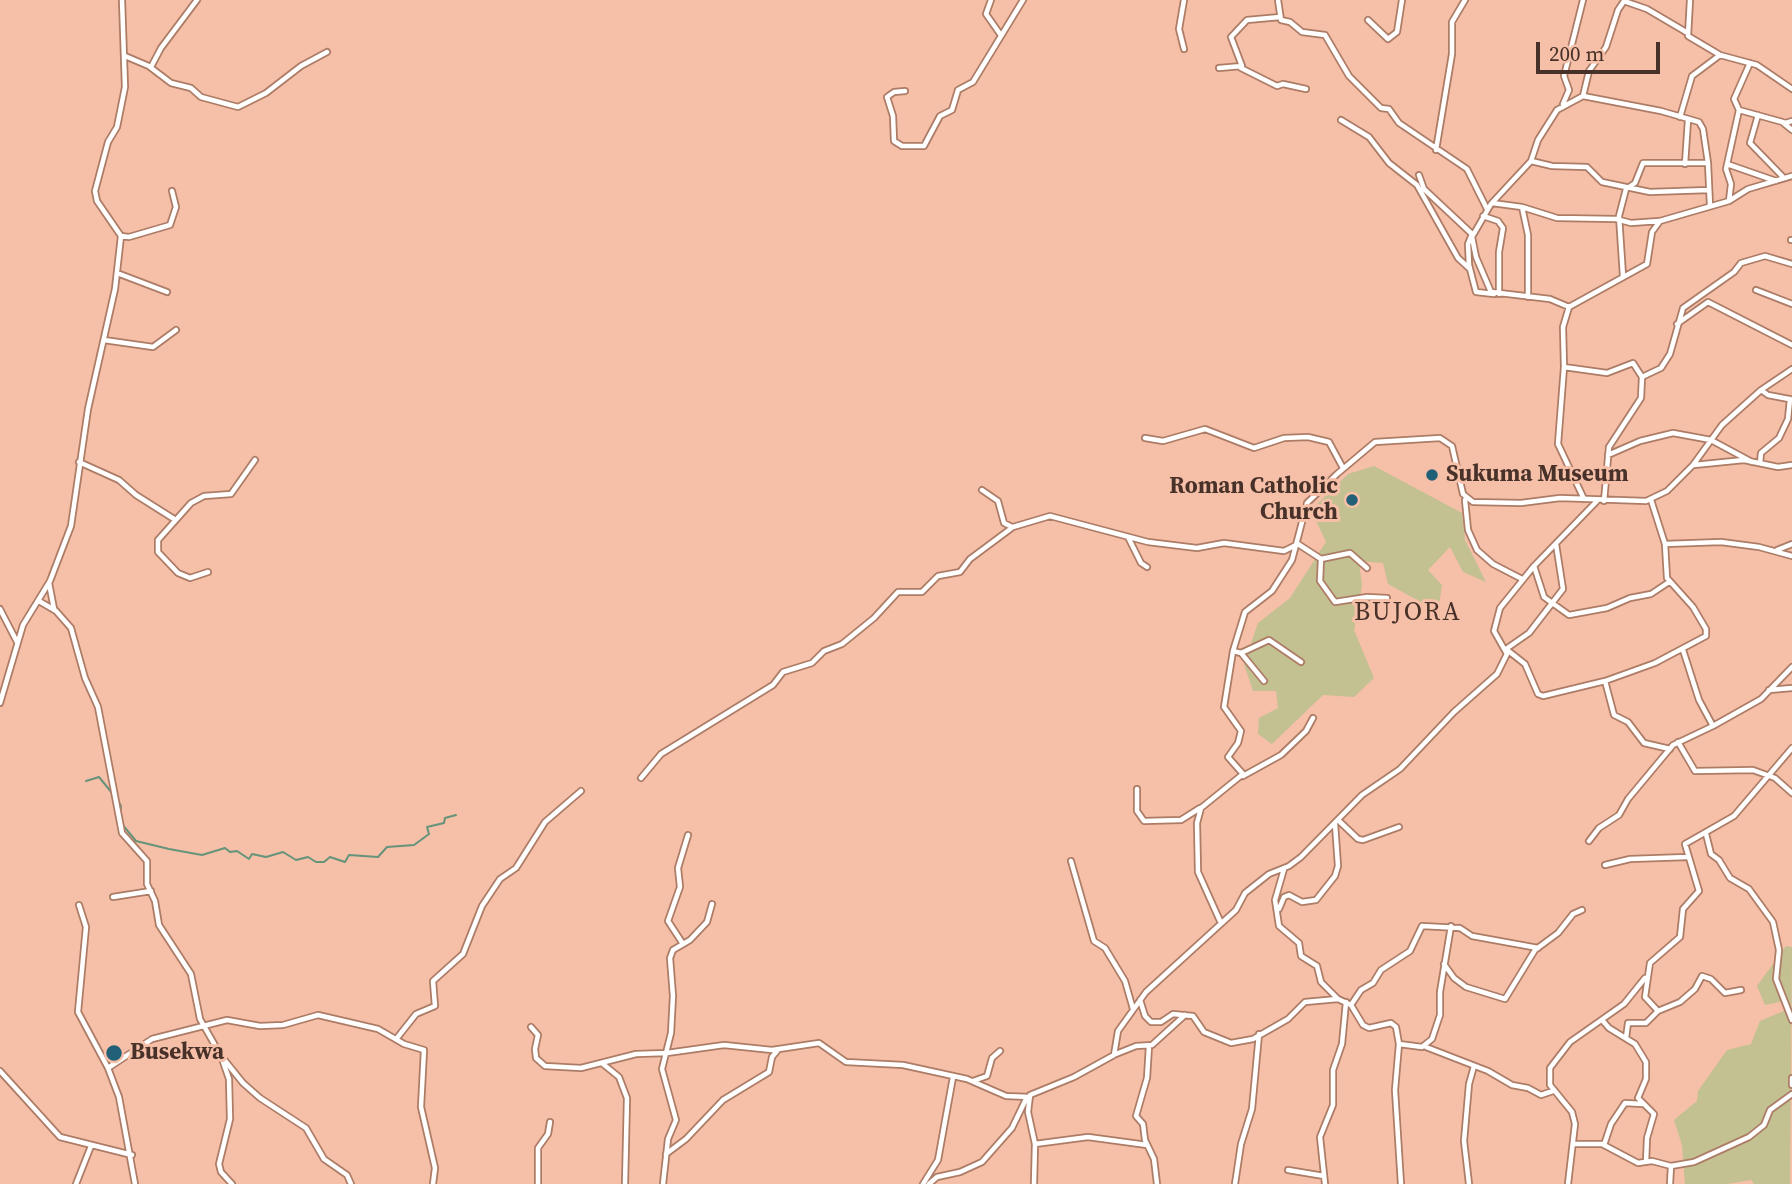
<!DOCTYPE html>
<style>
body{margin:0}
#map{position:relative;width:1792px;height:1184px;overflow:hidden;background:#f5bfa8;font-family:"Source Serif 4",serif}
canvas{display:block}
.scale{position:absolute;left:1536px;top:42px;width:124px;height:32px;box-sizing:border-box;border:4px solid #473128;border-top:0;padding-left:9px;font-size:21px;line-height:24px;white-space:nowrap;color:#473128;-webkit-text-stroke:5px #f5bfa8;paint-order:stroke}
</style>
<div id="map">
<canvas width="1792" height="1184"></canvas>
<div class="scale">200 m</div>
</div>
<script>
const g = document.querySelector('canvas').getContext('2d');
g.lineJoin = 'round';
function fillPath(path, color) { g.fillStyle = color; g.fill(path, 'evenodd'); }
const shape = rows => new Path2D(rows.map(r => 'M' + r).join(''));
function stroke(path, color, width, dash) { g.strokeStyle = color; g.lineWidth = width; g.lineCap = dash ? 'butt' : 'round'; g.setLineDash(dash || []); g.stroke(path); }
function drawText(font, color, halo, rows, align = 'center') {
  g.font = font + ' "Source Serif 4",serif'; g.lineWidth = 6; g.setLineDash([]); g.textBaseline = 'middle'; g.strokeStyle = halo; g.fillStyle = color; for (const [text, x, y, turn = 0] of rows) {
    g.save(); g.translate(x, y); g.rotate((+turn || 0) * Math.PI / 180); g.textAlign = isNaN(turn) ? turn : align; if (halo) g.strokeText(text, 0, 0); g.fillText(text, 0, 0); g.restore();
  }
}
const green = shape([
 [1374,466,1462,513,1465,540,1486,582,1463,572,1450,547,1428,570,1442,585,1437,618,1417,600,1388,584,1383,563,1359,561,1362,586,1354,630,1374,678,1354,697,1323,695,1272,744,1258,734,1259,718,1278,708,1276,691,1253,691,1244,664,1258,623,1290,598,1326,542,1311,510,1348,474],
 [1786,946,1792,947,1790,1184,1754,1184,1751,1180,1727,1184,1685,1184,1682,1145,1674,1120,1697,1101,1698,1091,1727,1050,1751,1044,1760,1021,1786,1010,1784,1001,1765,1005,1757,986]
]);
const stream = shape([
 [86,781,99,777,112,793],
 [116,797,121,806,120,814],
 [121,823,136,841,169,849,202,855,225,848,230,852,237,851,249,859,252,854,266,857,283,852,296,860,308,857,316,862,324,862,330,857,345,862,349,855,378,857,387,847,414,845,429,834,427,827,444,823,445,818,456,815]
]);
const street = shape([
 [991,0,986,14,1000,34],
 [1184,0,1179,29,1184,49],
 [1278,0,1281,20,1290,22,1302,32,1325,35,1349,76,1381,108,1389,109,1399,123,1467,169,1487,209],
 [1368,20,1388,39,1397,32,1402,0],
 [1720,55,1757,65,1792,89],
 [125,56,151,67,161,48,197,0],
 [150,67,171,83,191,88,201,97,238,107,266,93,301,66,327,52],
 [1219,68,1242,66,1231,37,1247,20,1280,17],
 [1241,68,1277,86,1283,84,1306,89],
 [905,91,894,92,887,97,893,116,894,141,902,146,924,146,940,116,952,110,958,90,973,82,1023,0],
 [1583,96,1589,71,1606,47,1618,10,1624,1,1647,9,1686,32],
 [1563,104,1569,90,1564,76,1583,0],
 [1739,110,1786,123,1792,121],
 [1758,115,1750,143,1784,178],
 [1680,117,1692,76,1720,55,1688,36,1690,0],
 [1341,120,1369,137,1389,163,1417,185,1458,258,1470,269],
 [1782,122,1792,130],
 [1436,150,1452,54,1452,22,1465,0],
 [1531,161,1552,166,1587,167,1602,182,1650,192,1709,190],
 [1685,164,1688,120],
 [1727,164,1776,181],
 [1419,175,1424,189,1472,234,1468,244,1469,265,1476,292,1494,294],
 [1729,201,1731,184,1726,169,1739,110,1734,99,1750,63],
 [1492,203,1522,207,1557,218,1616,219,1631,223,1659,221],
 [1522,207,1528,235,1528,297],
 [1483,216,1498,221,1503,228,1499,252,1499,294],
 [121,236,129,237,170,225,176,207,172,191],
 [1791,240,1792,240],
 [117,273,167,292],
 [1623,276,1619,216,1626,189,1635,183,1643,163,1708,163,1710,206],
 [1756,290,1792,304],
 [1569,307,1550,299,1491,292,1476,257,1472,237,1491,204,1531,161,1538,140,1557,110,1583,96,1661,111,1699,122,1703,129,1708,163],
 [1677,324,1708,302,1792,345],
 [104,340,153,347,176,330],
 [1564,367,1607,373,1633,363,1642,377,1641,398,1609,447,1604,501],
 [1642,377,1661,368,1670,354,1683,308,1734,272,1741,263,1765,256,1792,264],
 [1761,390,1768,395,1789,399],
 [1145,438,1163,441,1205,429,1254,448,1284,438,1308,437,1329,442,1343,468],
 [1608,455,1640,441,1673,433,1711,440,1752,462],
 [79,462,119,480,136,495,174,519],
 [1760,463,1761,453,1779,438,1788,419,1790,399],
 [1694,465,1744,460,1778,467,1792,465],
 [982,490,998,501,1004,523,1012,527],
 [1584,499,1558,444,1564,367,1563,327,1569,307,1647,264,1652,232,1660,221,1729,201,1748,189,1792,176],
 [1465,500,1468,530,1477,550,1493,564,1522,579],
 [1128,537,1141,563,1147,567],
 [1556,544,1563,589,1529,633,1506,649,1525,664,1538,694,1543,696,1605,681,1655,663,1706,636,1706,629,1693,607,1667,578,1665,544,1651,500],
 [1665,544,1721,542,1759,547,1792,556],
 [1777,550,1792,544],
 [1321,559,1350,553,1367,568],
 [1534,566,1544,597,1569,615,1607,608,1630,598,1651,594,1669,582],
 [208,572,190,578,178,573,158,552,158,540,191,503,204,496,231,494,255,460],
 [49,583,54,609],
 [39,601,56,611,71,628,85,678,98,707,122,833,147,861,147,884,155,901,159,925,191,974,200,1019,221,1056,229,1079,230,1119,219,1164,221,1172,232,1184],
 [0,609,17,642],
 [1683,650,1699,700,1713,726,1761,699,1792,667],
 [1233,651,1241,653,1269,640,1301,662],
 [1241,653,1264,681],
 [1605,681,1614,715,1628,722,1644,743,1670,749],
 [1769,690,1792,688],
 [0,703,23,625,50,581,71,526,88,409,115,289,121,236,97,201,95,191,108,142,117,127,125,87,122,0],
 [1678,742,1695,771,1753,770,1775,778,1792,793],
 [1243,776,1281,755,1306,731,1313,718],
 [641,778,661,754,773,685,783,672,812,663,824,651,842,644,874,618,898,592,922,592,938,576,960,572,970,559,1013,527,1050,516,1148,542,1197,548,1224,543,1284,551,1298,544,1321,559,1320,581,1335,602,1367,597,1387,598],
 [1137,789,1137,811,1144,821,1181,820,1200,808],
 [1338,820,1358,839,1363,840,1399,827],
 [1706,834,1711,854,1719,860,1730,878,1749,889,1773,922,1779,950,1776,979,1792,1020],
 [1589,841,1599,828,1619,815,1628,799,1673,745,1713,726],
 [1071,861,1094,941,1105,948,1125,981,1133,1009],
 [1605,865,1630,859,1687,857],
 [1284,869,1275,900,1279,926,1299,943,1301,956,1317,966,1321,982,1338,999,1351,1005,1363,1025,1369,1028,1391,1023,1396,1027,1399,1044,1395,1090,1401,1184],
 [113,897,151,891],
 [79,905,86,927,78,1012,108,1068,119,1097,135,1184],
 [1279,909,1284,897,1289,895,1302,902,1316,900,1335,876,1338,866,1335,824],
 [1220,921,1198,872,1197,823,1201,808,1243,774,1228,757,1238,743,1241,731,1224,707,1233,651,1245,612,1272,591,1292,560,1307,503,1337,474,1375,442,1440,438,1452,446,1463,494,1473,502,1521,503,1560,498,1646,501,1667,491,1693,465,1722,425,1761,390,1792,369],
 [683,944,668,921,680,887,678,868,688,835],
 [1444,964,1454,978,1466,987,1505,999,1535,950,1558,933,1573,914,1582,910],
 [1140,1000,1145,1016,1151,1022,1161,1022,1173,1014,1193,1016,1204,1032,1231,1043,1253,1039,1288,1019,1305,1002,1338,999],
 [1351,1005,1361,990,1373,983,1381,970,1410,951,1422,926,1460,928,1472,936,1538,948],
 [1658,1011,1645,997,1650,963,1680,937,1683,909,1699,891,1685,844,1734,816,1792,748],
 [1602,1020,1609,1028,1635,1044,1646,1062,1646,1079,1638,1098,1654,1114,1647,1138,1646,1162],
 [531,1027,538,1035,535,1049,536,1058,545,1066,581,1068,636,1054,667,1053,724,1045,772,1050,819,1043,846,1062,903,1065,967,1079,1006,1096,1030,1097],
 [397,1038,416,1014,435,1006,433,981,463,954,482,906,500,879,516,868,545,822,581,791],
 [1626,1038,1628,1023,1646,1023,1658,1011,1680,1002,1695,989,1702,976,1711,979,1725,993,1741,990],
 [1399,1044,1422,1047,1432,1039,1440,1015,1440,992,1451,926],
 [1149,1046,1147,1078,1136,1116,1143,1124,1145,1140,1154,1159,1157,1184],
 [1426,1047,1488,1071,1512,1085,1528,1088,1541,1095,1553,1091],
 [1116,1054,1136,1046,1152,1045,1185,1015],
 [222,1057,243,1083,260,1098,306,1128,324,1159,347,1175,351,1184],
 [603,1064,619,1077,627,1098,625,1184],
 [108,1068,152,1039,227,1020,260,1026,283,1025,318,1015,378,1029,404,1044,424,1050,421,1107,435,1168,433,1184],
 [0,1071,60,1137,132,1155],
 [1792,1078,1792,1085],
 [973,1081,987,1076,992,1058,1000,1051],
 [1035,1144,1088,1137,1147,1145],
 [1575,1144,1602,1144,1638,1163,1652,1161,1671,1166],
 [1604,1145,1611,1124,1625,1103,1642,1104],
 [666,1154,686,1139,723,1100,769,1072,772,1057,778,1050],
 [1288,1170,1324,1176],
 [76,1184,91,1146],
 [538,1184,538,1148,548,1134,550,1122],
 [663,1184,668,1139,676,1120,662,1069,671,1033,673,996,670,958,673,950,690,940,707,922,712,904],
 [923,1184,938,1160,953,1077],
 [929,1184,937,1177,960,1172,982,1162,1012,1128,1027,1097],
 [1034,1184,1035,1144,1028,1112,1030,1095,1074,1077,1114,1055,1118,1031,1146,992,1236,910,1245,893,1269,874,1289,866,1301,857,1362,795,1400,769,1454,712,1497,674,1507,654,1494,631,1500,608,1534,566,1597,501],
 [1235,1184,1241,1144,1252,1109,1259,1034],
 [1325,1184,1320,1137,1333,1105,1333,1070,1342,1044,1346,1002],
 [1469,1184,1464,1141,1469,1084,1474,1066],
 [1568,1184,1575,1124,1572,1112,1550,1085,1550,1068,1570,1042,1624,1004,1645,978],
 [1670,1184,1671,1166,1694,1162,1749,1137,1764,1125,1770,1110,1792,1094]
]);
const markers = [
 [1432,475,7,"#216076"],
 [1352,500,7,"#216076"],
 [114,1053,9,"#216076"]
];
const poiNames = [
 ["Sukuma Museum",1446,475],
 ["Roman Catholic",1338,487,"right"],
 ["Church",1338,513,"right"],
 ["Busekwa",130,1053]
];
const quarterNames = [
 ["BUJORA",1408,613]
];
fillPath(green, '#c3c091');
stroke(stream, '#65947b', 2);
stroke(street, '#ad7c66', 8);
stroke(street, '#fff', 4.5);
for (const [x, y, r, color] of markers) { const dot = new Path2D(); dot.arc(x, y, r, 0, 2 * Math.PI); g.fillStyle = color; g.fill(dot); stroke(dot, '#f5bfa8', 2.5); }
drawText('bold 23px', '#473128', '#f5bfa8', poiNames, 'left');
g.letterSpacing = '2px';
drawText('26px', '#473128', '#f5bfa8', quarterNames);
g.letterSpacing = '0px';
</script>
